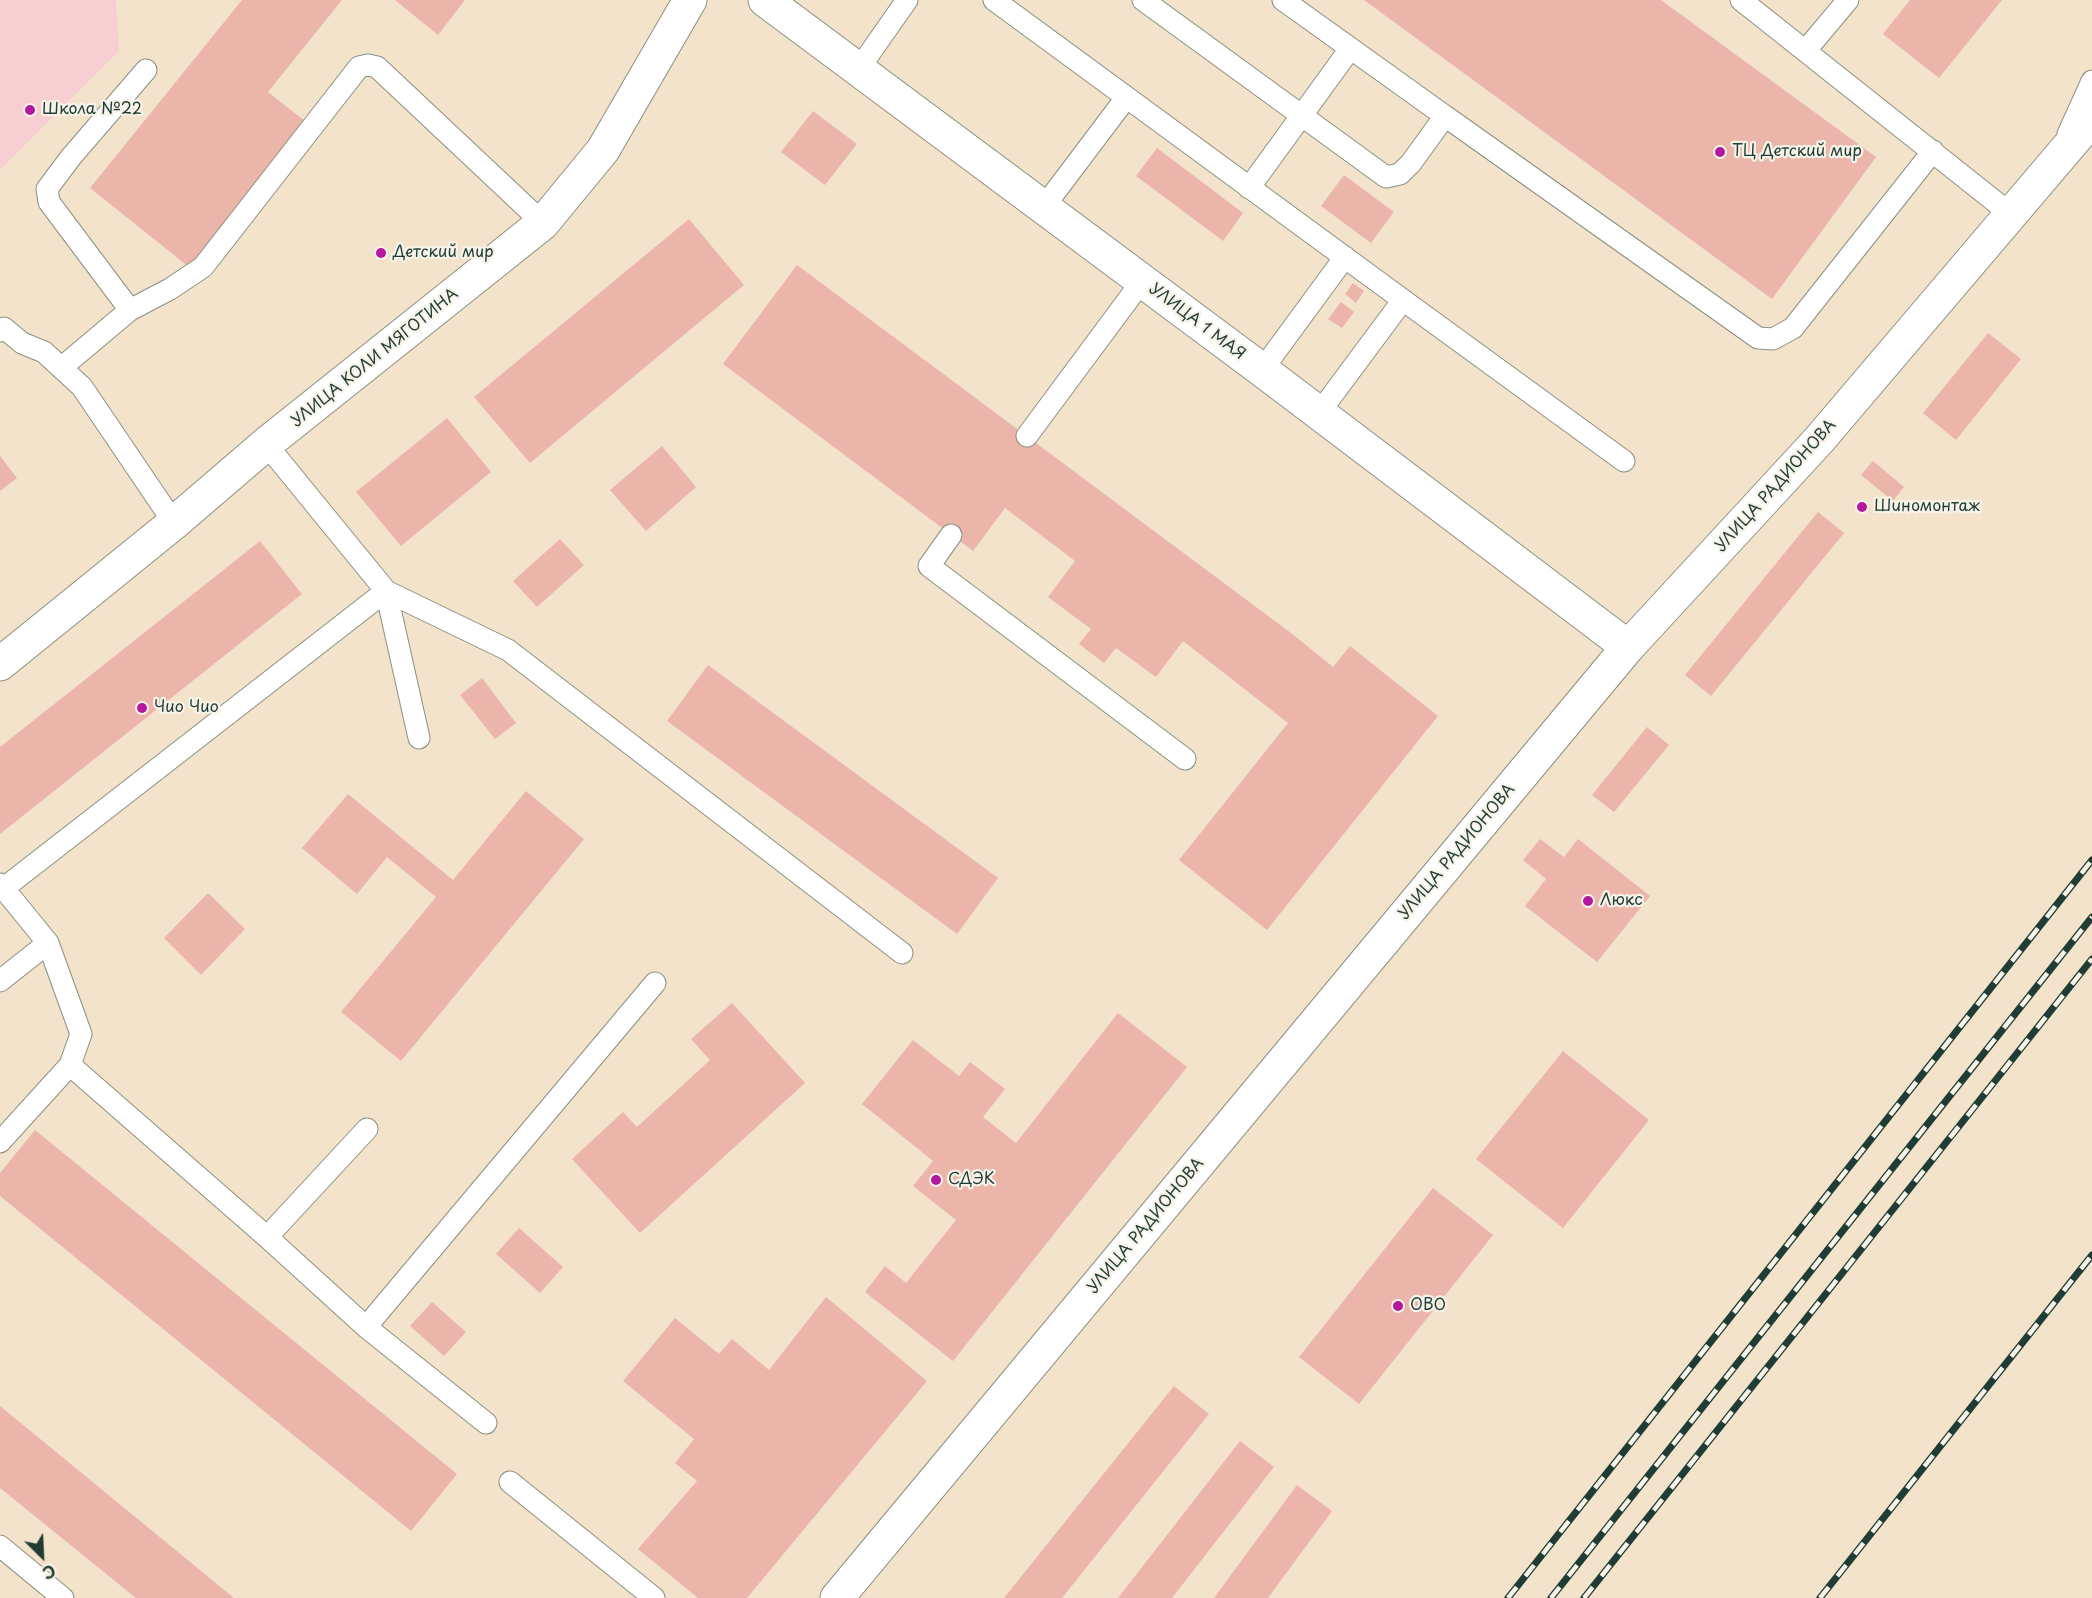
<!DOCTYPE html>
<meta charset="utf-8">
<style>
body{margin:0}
#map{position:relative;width:2092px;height:1598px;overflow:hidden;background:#f4e3cb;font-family:"Playpen Sans",sans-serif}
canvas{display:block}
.north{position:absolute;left:12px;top:1526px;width:60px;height:60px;-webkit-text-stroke:4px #f7f3e8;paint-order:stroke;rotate:156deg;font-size:16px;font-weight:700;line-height:24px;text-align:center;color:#1f3d34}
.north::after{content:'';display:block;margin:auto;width:21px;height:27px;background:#1f3d34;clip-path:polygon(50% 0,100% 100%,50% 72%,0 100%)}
</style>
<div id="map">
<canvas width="2092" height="1598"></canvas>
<div class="north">С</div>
</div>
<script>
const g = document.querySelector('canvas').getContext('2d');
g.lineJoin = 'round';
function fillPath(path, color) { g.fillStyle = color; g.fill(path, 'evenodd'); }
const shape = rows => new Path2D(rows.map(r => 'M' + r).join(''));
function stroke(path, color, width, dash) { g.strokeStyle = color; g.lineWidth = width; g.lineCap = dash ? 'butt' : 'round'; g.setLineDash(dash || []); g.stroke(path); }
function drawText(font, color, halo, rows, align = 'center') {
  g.font = font + ' "Playpen Sans",sans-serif'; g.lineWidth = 4.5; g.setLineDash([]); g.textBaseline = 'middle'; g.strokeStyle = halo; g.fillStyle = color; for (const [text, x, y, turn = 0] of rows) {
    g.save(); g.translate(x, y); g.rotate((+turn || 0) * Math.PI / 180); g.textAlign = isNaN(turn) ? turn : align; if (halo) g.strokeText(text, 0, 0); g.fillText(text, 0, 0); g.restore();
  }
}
const built = shape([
 [0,0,116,0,119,51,0,170]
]);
const building = shape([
 [242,0,342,0,268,92,306,122,189,267,90,188],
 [395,0,465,0,438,35],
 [1364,0,1661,0,1876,157,1772,299],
 [1910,0,2002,0,1939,78,1883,34],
 [813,111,857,144,825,185,781,152],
 [1157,148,1243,213,1223,241,1136,176],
 [1344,175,1394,212,1371,243,1321,206],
 [689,219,744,285,530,463,474,397],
 [797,265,1291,633,1333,667,1350,646,1438,716,1267,930,1179,860,1288,723,1183,641,1156,677,1116,648,1104,663,1079,644,1091,629,1048,597,1075,561,1005,508,973,551,723,364],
 [1353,283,1364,291,1356,303,1345,294],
 [1341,302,1354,312,1342,328,1328,319],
 [1988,333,2021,359,1956,440,1923,413],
 [447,418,491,472,401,546,356,492],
 [662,446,696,487,646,531,610,490],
 [0,456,17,478,0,491],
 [1873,461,1904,487,1893,501,1861,475],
 [1818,512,1844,533,1711,696,1685,675],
 [560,539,584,565,537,607,513,581],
 [260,541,302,594,0,834,0,747],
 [708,665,998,878,957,934,667,721],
 [482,678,516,723,495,739,460,695],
 [1647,727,1669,745,1614,812,1592,795],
 [526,791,584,839,401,1061,341,1012,436,897,387,857,357,894,302,848,348,794,453,880],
 [1540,839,1564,857,1578,839,1650,896,1597,962,1525,906,1546,879,1523,860],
 [208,893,245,929,201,975,164,938],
 [732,1003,805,1083,640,1233,572,1159,623,1112,637,1127,710,1060,691,1039],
 [1118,1013,1187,1067,953,1361,865,1292,885,1266,906,1283,956,1220,913,1186,933,1161,862,1104,913,1040,959,1076,970,1062,1005,1089,983,1117,1016,1143],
 [1563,1051,1649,1120,1563,1228,1476,1159],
 [35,1130,457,1474,411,1531,0,1196,0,1173],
 [1433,1188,1493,1235,1359,1404,1299,1357],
 [519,1228,563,1267,540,1293,496,1254],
 [826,1297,927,1381,747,1598,698,1598,638,1549,697,1481,675,1463,694,1439,623,1381,675,1318,719,1354,732,1339,769,1370],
 [432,1302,466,1332,444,1356,410,1326],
 [1174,1386,1209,1414,1062,1598,1004,1598],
 [0,1406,234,1598,136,1598,0,1488],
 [1240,1441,1274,1467,1172,1598,1118,1598],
 [1297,1485,1332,1511,1268,1598,1214,1598]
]);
const service = shape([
 [994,0,1403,300],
 [1143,0,1386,177,1400,174,1411,163,1445,116,1283,0],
 [1741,0,2012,215],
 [1806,50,1848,0],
 [858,70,907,0],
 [1445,116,1758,338,1773,339,1793,328,1933,151],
 [2068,134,2092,81],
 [1249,188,1350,49],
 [1043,208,1126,98],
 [130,310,49,202,47,189,71,157,146,70],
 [0,331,4,328,22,343,44,352,82,387,174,523],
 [61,368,130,310,170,289,203,267,359,67,368,65,377,67,543,223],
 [1262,370,1345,257],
 [1319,413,1403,300,1624,461],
 [1027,436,1142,281],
 [266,444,386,591,419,738],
 [951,535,929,566,1185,759],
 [0,884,48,943,81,1034,70,1065,267,1237,366,1327,486,1423],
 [4,888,386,591,508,650,902,953],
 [0,981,48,943],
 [0,1142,70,1065],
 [267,1237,367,1129],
 [366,1327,655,983],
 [510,1482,654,1598],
 [0,1546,63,1598]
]);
const minor = shape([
 [1628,647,1819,440,2092,119]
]);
const tertiary = shape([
 [765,0,1262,370,1628,647,837,1598]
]);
const primary = shape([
 [0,664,174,523,266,444,543,223,603,150,690,0]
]);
const rail = shape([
 [1508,1598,2092,860],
 [1551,1598,2092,917],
 [1584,1598,2092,959],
 [1820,1598,2092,1255]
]);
const markers = [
 [30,110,6,"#b5179e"],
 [1720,152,6,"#b5179e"],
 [381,253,6,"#b5179e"],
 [1862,507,6,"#b5179e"],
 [142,708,6,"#b5179e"],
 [1588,901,6,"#b5179e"],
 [936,1180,6,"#b5179e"],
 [1398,1306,6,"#b5179e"]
];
const poiNames = [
 ["Школа №22",42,110],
 ["ТЦ Детский мир",1732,152],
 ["Детский мир",393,253],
 ["Шиномонтаж",1874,507],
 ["Чио Чио",154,708],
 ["Люкс",1600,901],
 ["СДЭК",948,1180],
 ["OBO",1410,1306]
];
const streetNames = [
 ["УЛИЦА 1 МАЯ",1197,322,37],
 ["УЛИЦА КОЛИ МЯГОТИНА",375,358,-39],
 ["УЛИЦА РАДИОНОВА",1776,486,-48],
 ["УЛИЦА РАДИОНОВА",1457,852,-50],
 ["УЛИЦА РАДИОНОВА",1146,1226,-50]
];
fillPath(built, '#f7cfd3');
fillPath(building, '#ebb5aa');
stroke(service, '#8a9080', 23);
stroke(minor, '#8a9080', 35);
stroke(tertiary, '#8a9080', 35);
stroke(primary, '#8a9080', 35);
stroke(service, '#fff', 21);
stroke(minor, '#fff', 33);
stroke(tertiary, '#fff', 33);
stroke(primary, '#fff', 33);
stroke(rail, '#1f3d34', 7);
stroke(rail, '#f7f3e8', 4.5, [14]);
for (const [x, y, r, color] of markers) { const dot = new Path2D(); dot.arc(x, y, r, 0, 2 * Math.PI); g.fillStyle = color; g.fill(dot); stroke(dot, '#f7f3e8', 2); }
drawText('16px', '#1f3d34', '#f7f3e8', poiNames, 'left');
drawText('16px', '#1f3d34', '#f7f3e8', streetNames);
</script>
